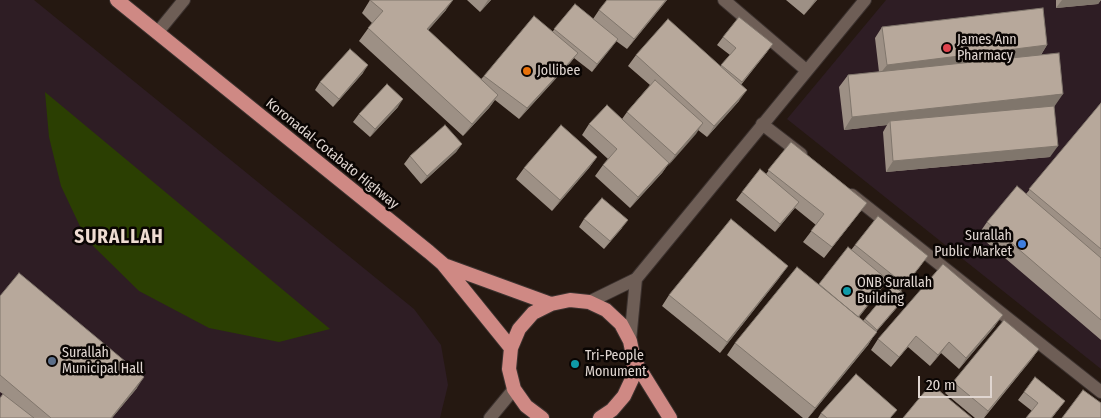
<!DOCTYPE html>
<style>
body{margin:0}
#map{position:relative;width:1101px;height:418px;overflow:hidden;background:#251811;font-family:"Fira Sans Condensed",sans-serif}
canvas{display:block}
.scale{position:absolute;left:918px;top:376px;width:74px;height:22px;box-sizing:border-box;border:2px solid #e0d6d1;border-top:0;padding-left:6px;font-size:15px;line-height:18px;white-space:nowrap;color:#e0d6d1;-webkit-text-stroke:4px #0a0503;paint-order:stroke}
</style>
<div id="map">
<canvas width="1101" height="418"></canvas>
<div class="scale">20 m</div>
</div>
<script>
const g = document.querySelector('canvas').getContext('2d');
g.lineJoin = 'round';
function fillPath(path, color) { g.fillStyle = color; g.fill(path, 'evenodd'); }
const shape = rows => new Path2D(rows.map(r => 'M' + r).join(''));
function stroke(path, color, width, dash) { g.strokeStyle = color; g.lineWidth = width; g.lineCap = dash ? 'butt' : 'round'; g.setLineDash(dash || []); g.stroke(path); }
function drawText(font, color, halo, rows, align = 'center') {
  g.font = font + ' "Fira Sans Condensed",sans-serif'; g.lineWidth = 5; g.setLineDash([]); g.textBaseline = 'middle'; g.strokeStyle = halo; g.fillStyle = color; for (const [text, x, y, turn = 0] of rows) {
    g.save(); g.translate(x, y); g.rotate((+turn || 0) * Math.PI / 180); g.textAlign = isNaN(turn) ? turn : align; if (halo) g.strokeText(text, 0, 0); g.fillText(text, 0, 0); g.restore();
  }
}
const commercial = shape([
 [0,0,34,0,414,309,441,345,448,385,440,418,0,418],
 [886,0,1101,0,1101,369,787,119]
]);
const green = shape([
 [45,92,330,329,279,342,209,328,139,291,86,239,61,186,49,137]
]);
const minor = shape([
 [724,0,806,70],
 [157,33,184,0],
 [762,124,801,154],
 [852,195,1101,392]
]);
const tertiary = shape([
 [589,302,636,279,865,0],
 [630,341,636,279],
 [490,418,514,389]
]);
const trunk = shape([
 [117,0,429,252,443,264,511,348],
 [444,265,551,304],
 [634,360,670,418],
 [542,418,526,406,514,389,509,369,511,348,519,329,533,313,551,304,570,300,589,302,606,310,621,324,630,341,634,360,632,379,624,396,612,410,600,418]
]);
const wall = shape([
 [370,0,446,10,428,30,481,79,484,76,553,31,575,4,593,19,599,10,667,0,627,49,616,41,592,72,574,58,570,63,519,119,495,100,489,108,463,136,359,41,372,23,362,13],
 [467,0,491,0,480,12],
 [786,0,817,0,804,15],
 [1056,0,1101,0,1098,4,1056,8],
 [882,27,1047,45,1041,55,1054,107,1050,157,886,172,883,132,887,125,844,130,839,87,848,75,879,72,875,38],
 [723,37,767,52,741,85,739,101,707,137,698,130,667,166,662,173,630,208,595,176,603,165,608,159,582,135,589,124,622,119,627,112,650,85,628,66,636,55,721,66,730,55,717,45],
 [363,73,333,107,315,90,320,82],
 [1101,103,1101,340,978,235,987,222,1026,194],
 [398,107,370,137,353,122,359,114],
 [791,142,867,203,824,258,803,242,816,225,795,208,775,232,736,200,742,192,766,174],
 [462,144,456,152,421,184,404,164,410,156],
 [597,157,589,168,552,211,516,179,524,168],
 [584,219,622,228,604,249,579,227],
 [855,245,922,264,901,291,906,296,900,304,876,332,868,345,808,418,803,418,727,355,735,343,819,284,851,250],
 [886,282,892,287,863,321,859,317],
 [780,277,720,353,662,306,669,295],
 [0,296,137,388,112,418,0,418,3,394,0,392],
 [995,326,959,369,941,353,930,366,908,347,891,367,871,350,878,339],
 [1039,349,1031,360,984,418,975,418,945,393,953,382],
 [1024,392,1065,401,1052,418,1026,418,1032,411,1018,400],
 [821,413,891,418,818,418]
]);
const shadedWall = shape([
 [453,0,446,10,418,42,427,29],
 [488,0,491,0,480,12],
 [666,0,667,0,627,49,634,39],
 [815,0,817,0,804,15,813,3],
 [1062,0,1101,0,1098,4,1056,8],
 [618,39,612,47,592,72,597,64],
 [773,44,767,52,736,90,742,82],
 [1047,45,1040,56,879,75,887,65],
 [578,53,570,63,519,119,527,108],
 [368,65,363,73,333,107,339,99],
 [747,90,739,101,707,137,714,126],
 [1063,94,1054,107,890,121,887,125,844,130,852,117],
 [498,95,489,108,463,136,472,124],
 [403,99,398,107,370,137,375,129],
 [703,123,696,134,668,166,675,155],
 [462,144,456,152,421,184,427,176],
 [1058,146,1050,157,886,172,893,161],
 [597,157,589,168,552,211,560,200],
 [669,163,662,173,630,208,638,197],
 [799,202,793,210,775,232,780,224],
 [628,220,622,228,604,249,610,241],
 [788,266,780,277,720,353,727,342],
 [888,280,882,288,852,326,857,318],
 [906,296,900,304,876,332,868,345,808,418,815,408,877,330],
 [1003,315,995,326,959,369,966,358],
 [949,342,941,353,930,366,938,355],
 [1039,349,1031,360,983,418,988,411],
 [144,377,137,388,112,418,111,418]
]);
const building = shape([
 [370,0,453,0,427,29,498,95,472,124,368,28,383,11,370,0],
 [607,0,666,0,634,39,599,10,607,0],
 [575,4,618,39,597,64,554,29,575,4],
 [1043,8,1047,45,887,65,882,27,1043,8],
 [534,16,578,53,527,108,484,76,534,16],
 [739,17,773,44,742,82,721,65,736,48,723,37,739,17],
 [668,19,747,90,714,126,636,55,668,19],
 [350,49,368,65,339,99,320,82,350,49],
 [1059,53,1063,94,852,117,848,75,1059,53],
 [655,80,703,123,675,155,627,112,655,80],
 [387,84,403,99,375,129,359,114,387,84],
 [1101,103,1101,249,1029,189,1101,103],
 [607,105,669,163,638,197,603,165,617,149,589,124,607,105],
 [1054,106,1058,146,893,161,890,121,1054,106],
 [445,125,462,144,427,176,410,156,445,125],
 [561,125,597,157,560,200,524,168,561,125],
 [791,142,867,203,832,247,811,231,824,214,768,170,791,142],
 [760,169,799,202,780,224,742,192,760,169],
 [1017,186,1101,258,1101,320,987,222,1017,186],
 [602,198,628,220,610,241,584,219,602,198],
 [878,216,928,256,905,285,855,245,878,216],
 [731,219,788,266,727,342,669,295,731,219],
 [848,247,888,280,858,317,819,284,848,247],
 [943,264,1003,315,966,358,949,342,938,355,916,336,899,357,878,339,943,264],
 [797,267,877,332,815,408,735,343,797,267],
 [19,273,144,377,111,418,51,418,0,375,0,296,19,273],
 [893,285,906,296,877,330,865,319,893,285],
 [1004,320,1039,349,988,411,953,382,1004,320],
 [856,374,897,410,890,418,827,418,821,413,856,374],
 [1035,377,1065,401,1051,418,1026,418,1038,403,1024,392,1035,377],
 [931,384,972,418,903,418,931,384],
 [1083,390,1101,403,1101,418,1062,418,1083,390],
 [3,394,34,418,0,418,0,398,3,394]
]);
const markers = [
 [947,48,5,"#e0444e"],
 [527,71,5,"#e8710a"],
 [1022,244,5,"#3f7fe0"],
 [847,291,5,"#0f9aa8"],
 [52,361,5,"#5c6f8a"],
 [575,364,5,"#0f9aa8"]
];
const poiNames = [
 ["James Ann",957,40],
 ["Pharmacy",957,56],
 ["Jollibee",537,71],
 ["Surallah",1012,236,"right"],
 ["Public Market",1012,252,"right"],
 ["ONB Surallah",857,283],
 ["Building",857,299],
 ["Surallah",62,353],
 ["Municipal Hall",62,369],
 ["Tri-People",585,356],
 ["Monument",585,372]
];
const streetNames = [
 ["Koronadal-Cotabato Highway",332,154,39]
];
const districtNames = [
 ["SURALLAH",119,238]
];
fillPath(commercial, '#2e1d24');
fillPath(green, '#2b3f02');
stroke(minor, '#3c322f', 14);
stroke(tertiary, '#3c322f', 14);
stroke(trunk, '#3c322f', 16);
stroke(minor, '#6e5e56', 12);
stroke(tertiary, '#6e5e56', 12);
stroke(trunk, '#cf8984', 14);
fillPath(wall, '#9d9085');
fillPath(shadedWall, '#80766c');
fillPath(building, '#b7a89b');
stroke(building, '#80766c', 1);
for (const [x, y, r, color] of markers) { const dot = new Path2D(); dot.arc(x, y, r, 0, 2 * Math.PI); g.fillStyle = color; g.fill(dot); stroke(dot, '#0a0503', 2); }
drawText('14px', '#e0d6d1', '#0a0503', poiNames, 'left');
drawText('14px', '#e0d6d1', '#0a0503', streetNames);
g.letterSpacing = '1px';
drawText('bold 19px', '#efdcd2', '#0a0503', districtNames);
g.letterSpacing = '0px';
</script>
